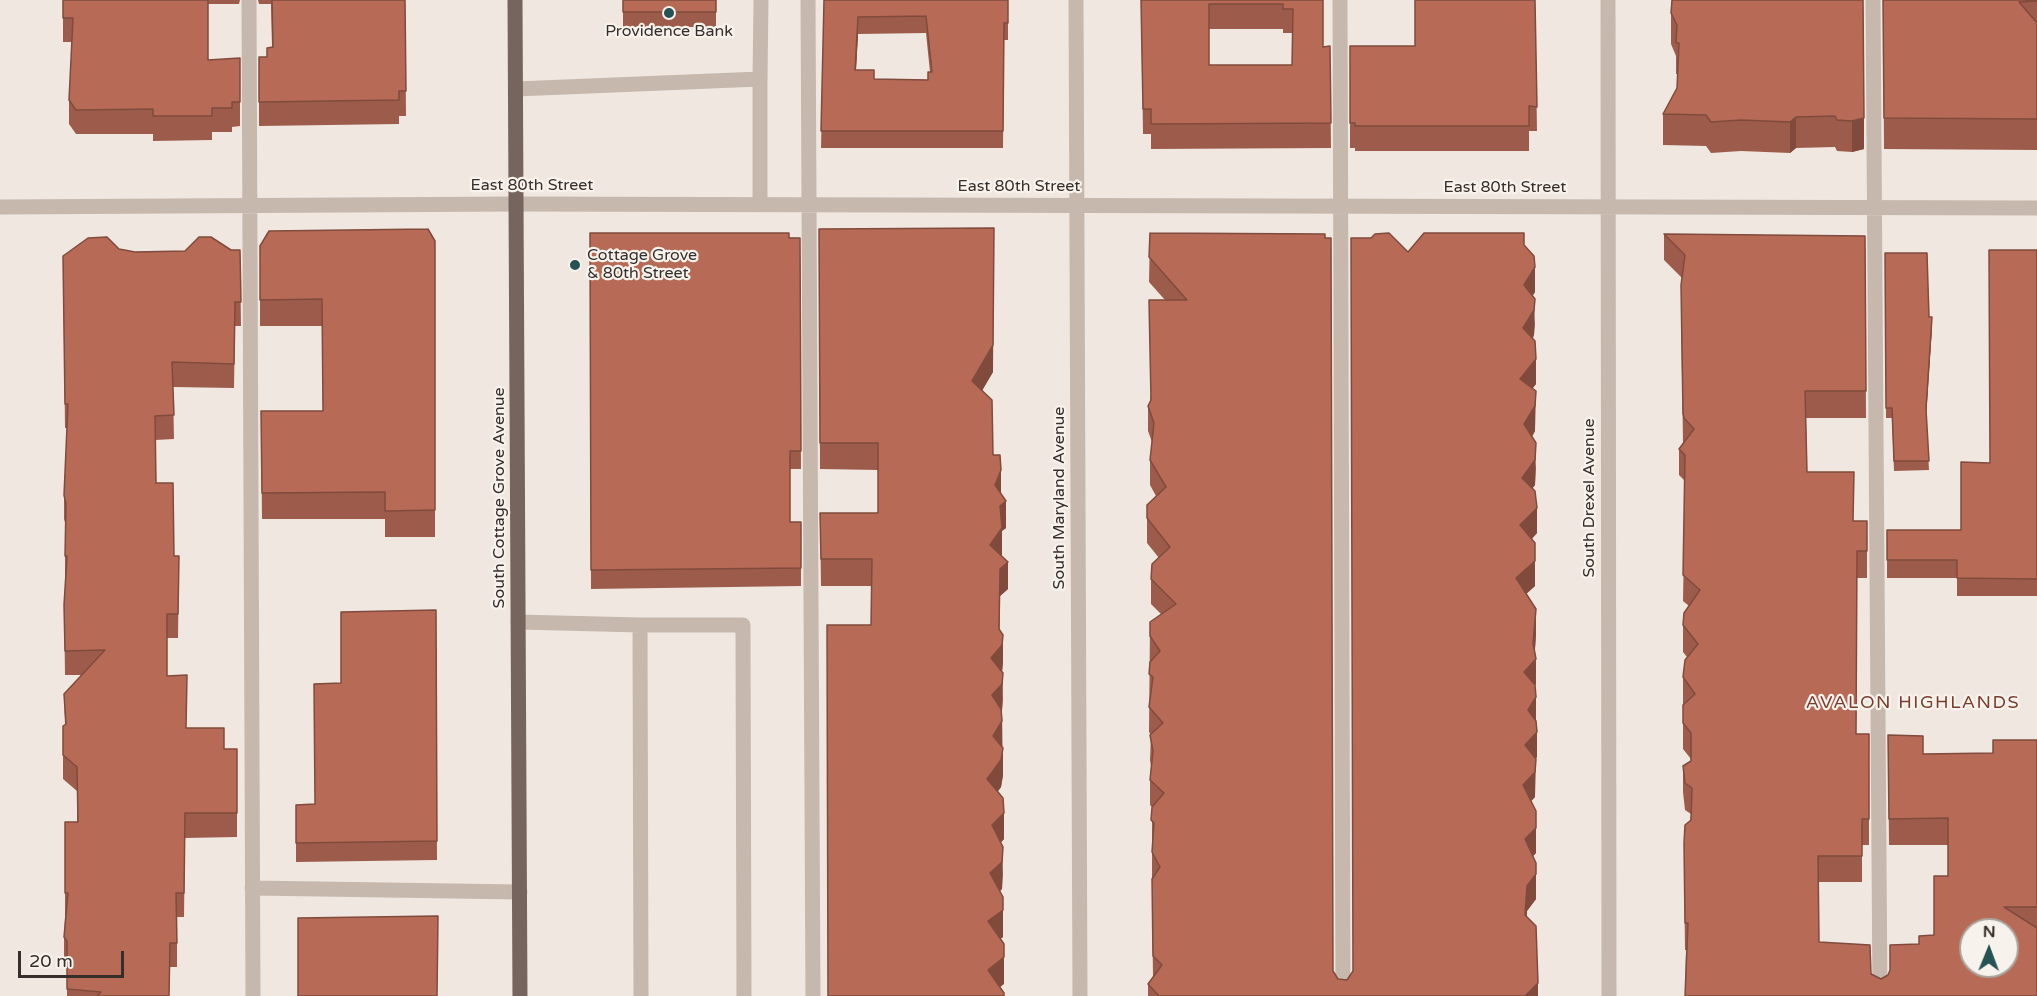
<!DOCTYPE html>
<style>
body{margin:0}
#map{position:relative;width:2037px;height:996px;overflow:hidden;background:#f0e8e0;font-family:"Varela Round",sans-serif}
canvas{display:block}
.north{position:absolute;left:1959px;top:918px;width:60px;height:60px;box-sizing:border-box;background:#f8f2ec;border:2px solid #aaa49f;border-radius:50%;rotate:1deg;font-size:16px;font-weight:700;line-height:24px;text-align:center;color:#362e2b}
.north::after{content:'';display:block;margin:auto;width:21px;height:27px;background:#255253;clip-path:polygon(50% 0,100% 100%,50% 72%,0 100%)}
.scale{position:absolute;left:18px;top:951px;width:106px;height:27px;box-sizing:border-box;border:3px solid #362e2b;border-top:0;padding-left:8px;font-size:18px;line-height:21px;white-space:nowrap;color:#362e2b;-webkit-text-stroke:4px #f8f2ec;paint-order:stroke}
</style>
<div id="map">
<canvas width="2037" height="996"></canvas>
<div class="north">N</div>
<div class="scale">20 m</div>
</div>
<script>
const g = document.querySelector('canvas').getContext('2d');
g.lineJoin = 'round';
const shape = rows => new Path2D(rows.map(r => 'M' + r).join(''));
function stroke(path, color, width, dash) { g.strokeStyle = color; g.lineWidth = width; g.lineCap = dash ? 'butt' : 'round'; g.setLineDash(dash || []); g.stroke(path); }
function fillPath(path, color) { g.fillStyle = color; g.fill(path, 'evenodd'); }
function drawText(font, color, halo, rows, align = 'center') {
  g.font = font + ' "Varela Round",sans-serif'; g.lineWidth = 4.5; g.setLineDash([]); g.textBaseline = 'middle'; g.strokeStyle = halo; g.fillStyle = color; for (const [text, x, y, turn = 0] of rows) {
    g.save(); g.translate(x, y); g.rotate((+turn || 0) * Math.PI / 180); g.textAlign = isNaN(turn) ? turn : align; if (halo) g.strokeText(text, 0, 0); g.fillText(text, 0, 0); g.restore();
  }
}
const minor = shape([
 [249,0,253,996],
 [808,0,813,996],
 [1076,0,1080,996],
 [1340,0,1343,996],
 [1608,0,1609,996],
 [1873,0,1880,996],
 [516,89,760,79,761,0],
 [760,204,760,79],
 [0,207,516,204,2037,208],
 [518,622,640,625],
 [252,888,520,892],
 [641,996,640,625,743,625,744,996]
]);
const major = shape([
 [515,0,520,996]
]);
const wall = shape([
 [63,0,240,0,239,4,208,4,208,60,240,58,240,126,232,127,232,132,212,132,212,140,153,141,153,134,76,134,69,124,69,100,72,42,63,42],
 [258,0,405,0,406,116,399,116,399,124,259,126,259,57,267,57,272,47,271,4,259,4],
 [623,0,716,0,716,27,623,27],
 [824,0,1008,0,1008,40,1004,40,1003,148,821,148],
 [926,33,930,72,928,80,874,79,856,70,858,34],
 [1141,0,1323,0,1323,47,1330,46,1331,148,1151,149,1151,134,1143,134],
 [1209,29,1283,29,1283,33,1293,33,1292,65,1209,65],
 [1535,0,1537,131,1529,131,1529,151,1355,151,1355,148,1350,148,1350,46,1415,46],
 [1863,0,1864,149,1852,152,1837,151,1835,147,1796,148,1790,153,1741,151,1711,153,1706,146,1663,145,1663,114,1677,88,1678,74,1676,74,1676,56,1671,44,1671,13],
 [1883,0,2037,0,2037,150,1884,149],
 [819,229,993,372,982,390,993,455,1001,495,1006,528,1002,531,1001,556,1008,589,1000,596,999,630,1003,662,1002,672,1003,700,1002,711,1003,775,1001,787,998,791,1004,839,1001,842,1003,874,1002,889,1000,891,1003,937,1000,939,1004,971,1004,984,828,996,871,625,872,586,821,586,820,513,878,513,878,470,820,469],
 [590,233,800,238,801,469,790,469,790,522,801,522,801,586,591,589],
 [1150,233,1325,234,1333,971,1338,979,1347,980,1353,971,1408,252,1524,245,1535,292,1532,296,1535,324,1534,335,1533,338,1536,384,1532,389,1535,431,1532,437,1536,468,1535,485,1532,488,1537,533,1532,539,1535,586,1526,594,1536,634,1535,650,1536,684,1535,685,1537,757,1535,759,1535,797,1531,801,1536,853,1533,856,1536,888,1536,899,1527,911,1527,916,1538,996,1148,996,1148,984,1153,977,1152,904,1152,807,1150,805,1150,780,1151,766,1150,760,1151,735,1149,732,1150,622,1161,614,1151,604,1151,579,1159,558,1147,543,1147,505,1156,496,1150,485,1150,460,1152,442,1148,431,1148,406,1150,401,1165,300,1149,282],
 [1664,234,1865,236,1866,418,1806,418,1807,472,1854,521,1867,521,1867,578,1857,578,1856,734,1869,734,1869,845,1862,845,1862,882,1818,882,1819,942,1881,979,1888,975,1919,944,1934,935,1948,876,1948,845,1889,845,1888,735,1923,754,1993,753,2037,740,2037,996,1685,996,1686,950,1685,950,1684,869,1691,814,1685,810,1683,792,1683,766,1691,761,1691,759,1683,749,1683,677,1687,657,1683,652,1683,625,1689,606,1683,601,1685,481,1679,475,1679,449,1683,443,1681,311,1682,278,1664,260],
 [435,241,435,537,385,537,385,519,262,519,261,411,323,411,322,326,260,326,260,246],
 [119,249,135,252,240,250,241,326,235,326,234,388,173,387,174,439,155,440,156,483,174,556,179,556,178,638,167,638,167,676,186,728,224,749,237,749,237,837,185,838,184,917,177,917,177,967,170,967,169,996,67,996,67,965,64,961,64,937,65,917,65,822,77,822,77,791,63,779,63,726,65,725,64,694,82,675,65,675,64,605,66,580,65,580,65,556,66,526,64,519,64,495,67,428,65,428,63,256],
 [2037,250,2037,596,1957,596,1957,578,1887,578,1887,530,1961,530,1990,463],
 [1885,253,1929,317,1932,327,1926,414,1929,470,1894,471,1892,418,1886,418],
 [436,610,437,860,296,862,296,805,315,804,341,683]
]);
const shadedWall = shape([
 [858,17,858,34,855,87,855,70],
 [1796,117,1796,148,1790,153,1790,122],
 [1864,118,1864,149,1852,152,1852,121],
 [994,228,993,372,972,408,972,381],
 [1535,267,1535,292,1524,310,1524,285],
 [1535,299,1534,335,1523,353,1523,328],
 [1932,317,1932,327,1926,418,1926,409],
 [1536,359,1536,384,1520,404,1520,379],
 [1536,391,1535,431,1524,449,1524,424],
 [1536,443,1535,485,1522,503,1522,478],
 [1001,470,1001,497,995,485],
 [1006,501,1006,528,1002,531,1002,555,990,572,990,545,1000,506],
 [1537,508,1537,533,1520,550,1520,525],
 [1535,561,1535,586,1516,603,1516,578],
 [1008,562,1008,589,1000,596,999,648,1003,635,1003,662,1002,672,991,658,1000,569],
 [1536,609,1536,634,1534,662,1536,659,1536,684,1524,697,1524,672,1533,643],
 [1003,673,1002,710,992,722,992,695],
 [1536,697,1536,722,1528,710],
 [1002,721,1002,748,993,736],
 [1537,732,1537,757,1525,770,1525,745],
 [1003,748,1003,775,1001,787,987,806,987,779],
 [1536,759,1535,797,1523,810,1523,785],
 [1536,811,1536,853,1525,864,1525,839],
 [1004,813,1004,839,992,852,992,825],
 [1003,847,1002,889,990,900,990,873],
 [1536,863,1536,899,1527,911,1525,940,1525,915,1527,886],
 [1003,897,1003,937,988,948,988,921],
 [1004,944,1004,984,989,996,988,970],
 [1538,983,1538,996,1525,996]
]);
const building = shape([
 [63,0,208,0,208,60,240,58,240,102,232,102,232,108,212,108,212,116,153,116,153,109,76,110,69,100,73,18,63,18,63,0],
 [272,0,405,0,406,91,399,91,399,100,259,102,259,57,267,57,267,48,273,47,272,0],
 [623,0,716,0,716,12,623,12,623,0],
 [824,0,1008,0,1008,23,1004,23,1003,131,821,131,824,0],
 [926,16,932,72,928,72,928,80,874,79,874,70,855,70,858,17,926,16],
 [1141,0,1323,0,1323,47,1330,46,1331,123,1151,124,1151,109,1143,109,1141,0],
 [1209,4,1283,4,1283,9,1293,9,1292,65,1209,65,1209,4],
 [1415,0,1535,0,1537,107,1529,106,1529,126,1355,126,1355,123,1350,123,1350,46,1415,46,1415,0],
 [1672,0,1863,0,1864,118,1852,121,1837,120,1835,116,1796,117,1790,122,1741,120,1711,122,1706,115,1663,114,1677,88,1679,43,1676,43,1677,25,1671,13,1672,0],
 [1883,0,2037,0,2037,1,2019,2,2037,23,2037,119,1884,118,1883,0],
 [994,228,993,345,972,381,992,400,993,455,1000,455,1001,470,995,485,1006,501,1000,506,1002,528,990,545,1008,562,1000,569,999,629,1003,635,1002,645,991,658,1003,673,1002,684,992,695,1001,709,1002,721,993,736,1003,748,1001,760,987,779,1003,798,1004,813,992,825,1003,847,1002,862,990,873,1003,897,1003,910,988,921,1004,944,1004,957,988,970,1004,993,1004,996,828,996,827,625,871,625,872,559,821,559,820,513,878,513,878,443,820,443,819,229,994,228],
 [428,229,435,241,435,510,385,511,385,492,262,493,261,411,323,411,322,299,260,300,260,246,269,231,428,229],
 [590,233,789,233,789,238,800,238,801,451,790,451,790,522,801,522,801,568,591,570,590,233],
 [1150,233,1325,234,1325,238,1331,238,1333,971,1338,979,1347,980,1353,971,1351,238,1371,238,1375,234,1389,233,1408,252,1424,233,1524,233,1524,245,1534,256,1535,267,1524,285,1535,299,1534,310,1523,328,1535,341,1536,359,1520,379,1536,391,1535,406,1524,424,1536,443,1535,460,1522,478,1535,491,1537,508,1520,525,1535,543,1535,561,1516,578,1536,609,1533,643,1536,659,1524,672,1535,685,1536,697,1528,710,1536,721,1537,732,1525,745,1536,759,1535,772,1523,785,1536,811,1536,828,1525,839,1536,863,1536,874,1527,886,1525,915,1536,926,1538,983,1525,996,1159,996,1148,984,1162,965,1153,956,1152,879,1160,867,1152,852,1154,823,1151,820,1152,807,1164,793,1150,780,1153,751,1150,735,1163,723,1149,707,1153,677,1149,674,1150,662,1160,651,1150,636,1150,622,1176,604,1151,579,1152,564,1170,547,1147,518,1147,505,1166,487,1150,460,1154,423,1148,406,1151,400,1149,300,1187,300,1149,257,1150,233],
 [1664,234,1865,236,1866,391,1805,391,1807,472,1854,472,1853,521,1867,521,1867,551,1857,551,1856,734,1869,734,1869,819,1862,819,1862,856,1818,856,1819,942,1870,945,1871,974,1881,979,1888,975,1890,970,1890,945,1919,944,1919,936,1934,935,1934,876,1948,876,1948,818,1889,819,1888,735,1923,736,1923,754,1993,753,1993,740,2037,740,2037,907,2004,907,2037,928,2037,996,1685,996,1688,923,1685,923,1684,843,1685,825,1691,820,1692,788,1685,783,1683,766,1691,761,1691,733,1683,723,1683,705,1695,694,1683,677,1685,660,1698,644,1683,625,1684,613,1700,590,1683,575,1685,455,1679,449,1694,429,1684,418,1683,413,1681,285,1685,255,1664,234],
 [1971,930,2007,930,2007,966,1971,966,1971,930],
 [107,237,119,249,135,252,185,251,199,237,211,237,231,250,240,250,241,302,235,302,234,364,172,362,174,415,155,416,156,483,173,483,174,556,179,556,178,614,167,614,167,676,187,675,186,728,224,728,224,749,237,749,237,813,185,813,184,893,176,893,177,943,170,943,169,996,97,996,101,992,67,989,67,941,64,937,68,893,65,893,65,822,78,822,77,767,63,755,63,726,66,724,64,694,105,650,65,651,64,605,67,556,65,556,66,504,64,495,68,404,65,404,63,256,88,238,107,237],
 [1989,250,2037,250,2037,579,1957,578,1957,560,1887,560,1887,530,1961,530,1961,462,1990,463,1989,250],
 [1885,253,1927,253,1929,317,1932,317,1926,409,1929,461,1894,461,1892,408,1886,408,1885,253],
 [436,610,437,841,296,843,296,805,315,804,314,684,341,683,341,612,436,610],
 [438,916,437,996,298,996,298,918,438,916]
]);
const markers = [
 [669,13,6,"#255253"],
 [575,265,6,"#255253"]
];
const poiNames = [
 ["Providence Bank",669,32],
 ["Cottage Grove",587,256,"left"],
 ["& 80th Street",587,274,"left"]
];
const streetNames = [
 ["East 80th Street",532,186],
 ["East 80th Street",1019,187],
 ["East 80th Street",1505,188],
 ["South Cottage Grove Avenue",500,498,-90],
 ["South Maryland Avenue",1060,498,-90],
 ["South Drexel Avenue",1590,498,-90]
];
const neighbourhoodNames = [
 ["AVALON HIGHLANDS",1913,703]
];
stroke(minor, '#c7b8ad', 15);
stroke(major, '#76655e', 15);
fillPath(wall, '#9d5c4b');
fillPath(shadedWall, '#804b3d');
fillPath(building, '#b76b57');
stroke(building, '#804b3d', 1.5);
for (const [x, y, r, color] of markers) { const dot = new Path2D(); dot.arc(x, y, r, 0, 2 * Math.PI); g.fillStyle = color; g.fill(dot); stroke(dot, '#f8f2ec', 2); }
drawText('16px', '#362e2b', '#f8f2ec', poiNames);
drawText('16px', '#362e2b', '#f8f2ec', streetNames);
g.letterSpacing = '1.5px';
drawText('18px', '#7b3d2e', '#f8f2ec', neighbourhoodNames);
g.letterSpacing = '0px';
</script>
